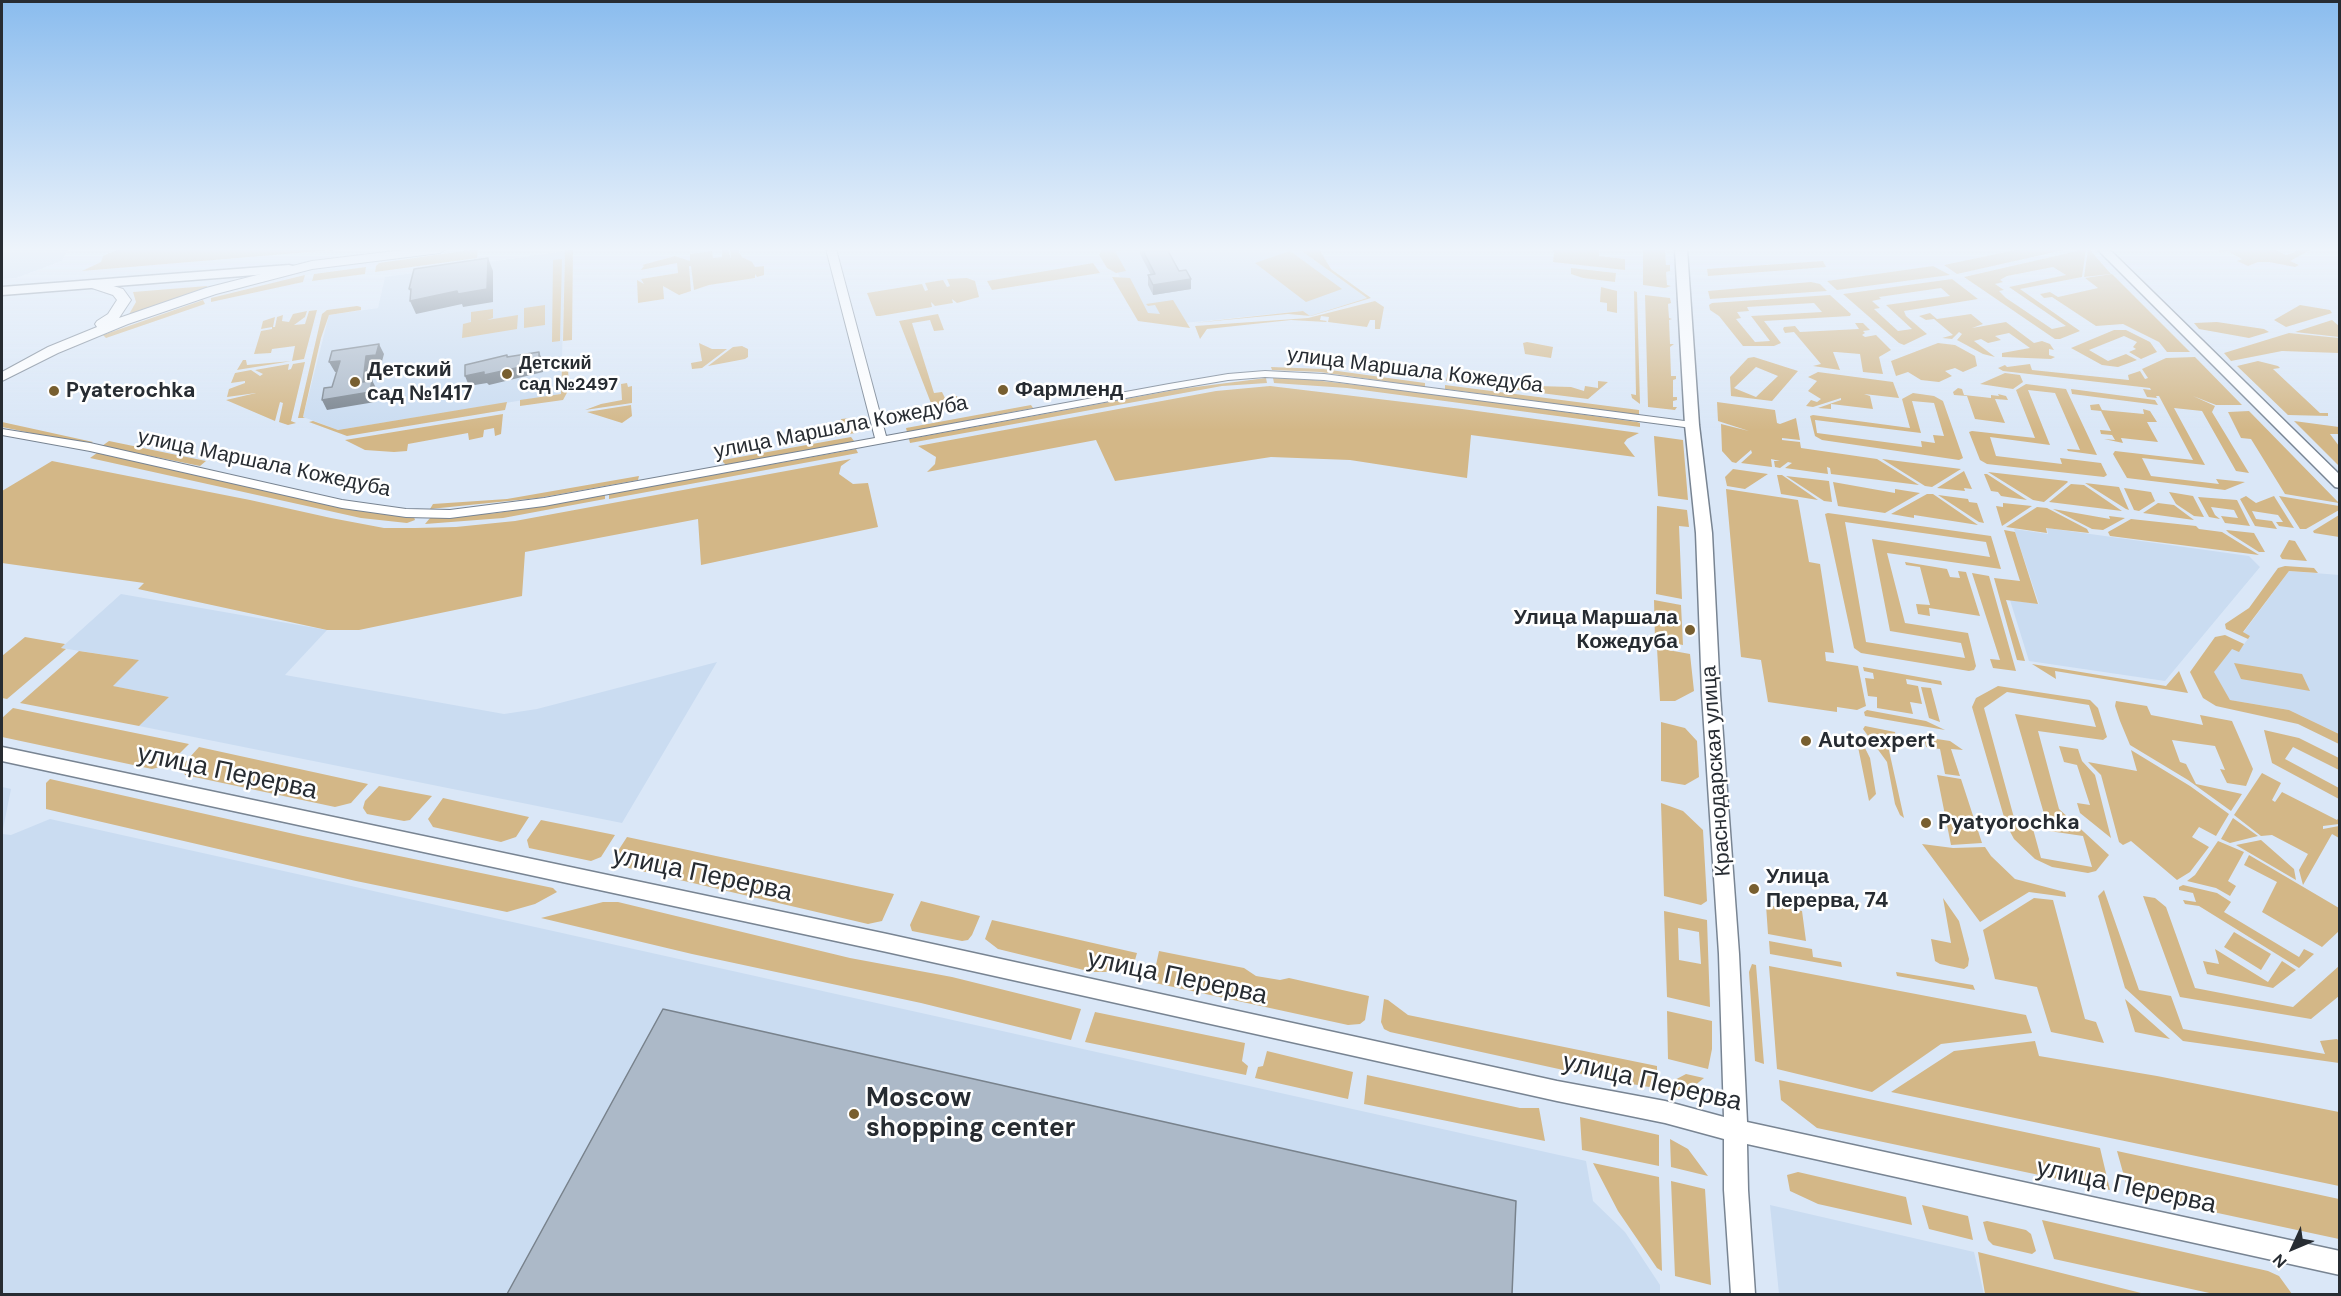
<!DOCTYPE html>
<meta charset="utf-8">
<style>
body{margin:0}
#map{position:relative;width:2341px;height:1296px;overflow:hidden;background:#dae7f7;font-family:"DM Sans",sans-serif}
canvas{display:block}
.frame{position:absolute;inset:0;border:3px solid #272c32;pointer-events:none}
.north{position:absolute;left:2263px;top:1218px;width:60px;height:60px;-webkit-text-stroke:4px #fff;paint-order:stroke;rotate:226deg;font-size:16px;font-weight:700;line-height:24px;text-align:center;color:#272c32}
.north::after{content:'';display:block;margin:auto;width:21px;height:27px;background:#272c32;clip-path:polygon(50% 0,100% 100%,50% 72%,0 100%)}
</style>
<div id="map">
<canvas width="2341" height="1296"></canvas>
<div class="frame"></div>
<div class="north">N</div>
</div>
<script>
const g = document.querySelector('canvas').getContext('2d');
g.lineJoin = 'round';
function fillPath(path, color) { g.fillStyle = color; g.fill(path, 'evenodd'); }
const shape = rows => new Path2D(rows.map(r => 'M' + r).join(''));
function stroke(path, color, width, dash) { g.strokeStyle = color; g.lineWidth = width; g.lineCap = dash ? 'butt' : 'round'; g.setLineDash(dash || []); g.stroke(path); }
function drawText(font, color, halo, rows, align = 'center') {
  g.font = font + ' "DM Sans",sans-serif'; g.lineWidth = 5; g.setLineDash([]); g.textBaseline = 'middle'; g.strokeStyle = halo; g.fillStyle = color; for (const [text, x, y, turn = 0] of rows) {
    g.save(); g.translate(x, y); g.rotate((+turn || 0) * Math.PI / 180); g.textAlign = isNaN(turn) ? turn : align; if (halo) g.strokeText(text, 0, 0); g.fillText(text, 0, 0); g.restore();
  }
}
const built = shape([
 [2,249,68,249,62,261,16,278,2,279],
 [1105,249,1299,249,1367,298,1310,316,1303,311,1184,323,1139,313],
 [565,251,561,394,338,430,303,417,329,315,378,308,385,277],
 [2047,528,2249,556,2260,567,2165,681,2029,661,2010,600,2039,604,2014,529,2048,534],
 [2289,571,2339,575,2339,734,2289,710,2230,700,2213,672,2232,648,2239,651,2250,636,2243,633],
 [121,594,327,630,285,675,504,714,537,709,717,662,622,823,139,726,169,697,112,686,138,660,61,648],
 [2,787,11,789,2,834,11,835,50,819,1586,1161,1593,1201,1625,1232,1660,1285,1660,1294,2,1294],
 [1770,1205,1974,1252,1984,1294,1779,1294]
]);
const green = shape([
 [123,249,345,249,82,271,101,262,103,256,109,253],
 [478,249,477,258,375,272,376,266,379,263],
 [573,249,572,340,563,341,565,251],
 [722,249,728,249,731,259,730,249,737,249,742,257,752,262,755,267,764,266,764,275,757,277,755,274,755,278,709,285,694,290,691,266,689,266,691,291,679,295,663,286,664,299,638,303,637,280,644,284,641,279,678,273,677,263,641,270,644,266,642,265,675,256,690,261,690,254,712,251,713,258,722,257],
 [1102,249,1128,249,1115,251,1126,271,1116,273,1107,268,1099,255],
 [1299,249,1319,249,1331,269,1371,298,1311,316,1288,314,1193,323,1303,311,1310,316,1367,298],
 [1551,249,1599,249,1599,256,1625,259,1625,270,1553,262,1554,252],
 [1643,249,1668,249,1665,250,1666,265,1670,265,1670,271,1666,272,1667,285,1671,286,1665,288,1643,285],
 [2020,249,2068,249,1957,274,1944,265],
 [2086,249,2082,277,2020,289,2080,331,2060,339,2055,339,1964,277],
 [2053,267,2066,275,2009,287,2066,326,2052,329,2006,298,1999,291,2004,290,1995,284,2003,282,2000,280,2007,276],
 [2088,249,2089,249,2111,274,2084,277],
 [2217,249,2273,249,2286,255,2298,251,2295,249,2312,249,2290,261,2299,265,2295,267,2269,262,2258,262,2248,266,2237,261,2242,259,2227,251,2220,252],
 [1290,251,1342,289,1306,302,1255,263],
 [562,259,560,341,552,342,553,260],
 [1823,261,1826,267,1789,270,1708,276,1707,269],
 [1093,263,1100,273,992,290,987,281],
 [1933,266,1950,275,1837,290,1827,281],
 [366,267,365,274,312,281,314,274],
 [1571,268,1616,273,1615,282,1583,278,1571,274],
 [2112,274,2190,352,2167,352,2159,342,2123,324,2096,326,2052,297,2044,298,2040,294,2050,292,2058,297,2098,288,2085,278],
 [305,275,303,282,211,302,211,298],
 [1112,277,1130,278,1148,313,1160,314,1155,305,1148,306,1146,304,1173,300,1190,328,1138,321],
 [967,278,975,281,979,297,957,303,952,299,953,303,935,306,931,302,932,307,880,316,876,316,867,293,922,284,925,291,928,290,925,283,943,280,947,287,950,286,947,279],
 [1952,279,1978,299,1904,311,1906,316,1927,334,1904,345,1899,343,1843,294],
 [1941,288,1950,296,1886,305,1912,329,1898,331,1874,309,1880,308,1872,301,1881,299,1879,297],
 [1811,282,1820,284,1827,291,1710,299,1708,291],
 [207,286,206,290,128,316,136,302,133,292],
 [1601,287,1617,291,1617,313,1607,311,1607,303,1600,302],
 [1634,291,1637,292,1640,404,1632,398,1631,394,1636,395],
 [1645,295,1670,298,1671,303,1668,304,1669,318,1672,319,1669,320,1670,344,1674,344,1670,347,1671,376,1676,376,1676,379,1673,380,1673,397,1677,397,1677,400,1673,401,1673,407,1677,407,1675,410,1648,407],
 [1830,295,1851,314,1850,316,1764,321,1781,343,1774,346,1743,346,1719,316,1710,310,1709,305,1712,303],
 [1814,303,1822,312,1751,316,1770,341,1755,342,1736,319,1741,318,1737,312,1749,311,1747,307],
 [203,300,205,304,106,338,103,335],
 [1375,301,1384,307,1380,329,1375,329,1375,320,1370,320,1367,327,1328,322,1329,317,1321,316,1320,320,1327,321,1326,322,1291,320,1207,329,1200,339,1195,326,1308,318],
 [545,305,545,325,524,328,524,308],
 [2300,305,2330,310,2332,313,2286,327,2274,320],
 [357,306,361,307,361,310,329,315,321,338,303,417,305,418,298,418,322,314,327,310],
 [493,309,493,318,487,320,518,315,517,329,462,338,463,324,471,322,471,312],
 [317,310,304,359,237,370,243,360,246,360,247,365,292,361,295,346,272,349,271,353,254,354,261,331,272,329,272,327,261,329,263,321,275,317,273,327,275,327,277,317,283,315,282,321,289,322,293,314,307,311,305,317,294,325,305,324,309,311],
 [1930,313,1937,319,1971,314,1983,324,1972,328,2006,322,2034,343,2042,341,2050,344,2054,350,2049,349,2049,355,2055,357,2051,359,2002,357,2002,353,2030,348,2009,333,1995,336,2001,340,1988,343,1981,339,1974,341,1995,357,1983,354,1957,340,1962,334,1959,332,1952,339,1942,338,1953,335,1934,319,1926,320,1919,316],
 [938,314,944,330,934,331,930,320,912,323,934,393,942,392,945,398,957,396,959,402,936,416,899,321],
 [2332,320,2339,326,2339,337,2295,332],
 [2217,322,2264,329,2269,332,2249,338,2199,329,2194,323],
 [1855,323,1863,323,1870,330,1863,331,1865,333,1862,335,1865,337,1876,335,1891,350,1879,357,1883,374,1863,372,1860,354,1836,352,1833,352,1840,370,1813,366,1821,364,1794,332,1785,333,1783,329,1784,327,1795,326,1800,332,1859,329],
 [2114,330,2126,330,2150,342,2157,352,2141,359,2129,352,2136,349,2133,347,2137,342,2124,336,2089,350,2108,361,2126,354,2137,360,2118,367,2102,365,2071,348],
 [2289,333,2339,338,2339,353,2282,351,2231,361,2224,353],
 [1527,342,1553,347,1551,358,1525,354,1523,343],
 [699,343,712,349,727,349,702,368,692,369,691,363,702,361],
 [1938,343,1955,345,1975,356,1977,366,1963,372,1955,368,1945,371,1952,376,1939,382,1921,380,1908,372,1896,376,1891,361],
 [742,346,748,349,748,357,745,359,708,366,733,347],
 [1754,357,1798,371,1772,401,1731,396,1730,377,1748,358],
 [1756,367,1778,376,1756,397,1734,388],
 [2195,357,2242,405,2216,405,2193,396,2215,406,2212,412,2249,473,2236,471,2202,411,2174,408,2205,465,2142,458,2151,476,2219,484,2216,479,2245,482,2225,490,2127,478,2113,454,2115,451,2193,460,2159,396,2156,396,2157,398,2147,397,2143,389,2151,390,2150,388,2003,371,1998,368,2005,365,2007,367,2030,364,2032,370,2129,380,2128,375,2140,371,2145,379,2148,378,2142,369,2166,358],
 [2258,361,2278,366,2280,368,2273,369,2320,413,2328,413,2328,416,2288,415,2237,366],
 [305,362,291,421,296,423,288,425,279,422,283,403,280,402,275,421,226,400,256,393,227,397,229,389,245,383,245,381,231,383,235,373,251,370,260,376,263,374,255,370,289,364,288,370,291,369,293,364],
 [566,365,568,367,569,389,563,400,520,406,520,400,561,394,562,366],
 [1271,367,1323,369,1425,383,1425,387,1320,372,1272,370],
 [1448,372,1459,376,1494,378,1499,381,1531,383,1538,386,1571,387,1584,391,1585,386,1598,388,1598,381,1608,382,1588,399,1446,381],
 [1818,372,1893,382,1899,398,1864,394,1870,396,1873,409,1831,404,1831,409,1818,408,1841,400,1841,398,1813,407,1806,406,1811,400,1817,402,1821,399,1808,391,1817,381,1808,377],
 [2005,373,2020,375,2023,382,2013,389,1980,384],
 [1266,378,1267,383,1222,386,910,443,909,439,1180,389],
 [1273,378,1305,379,1426,393,1637,422,1640,423,1640,427,1347,388,1274,383],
 [627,383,628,387,632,386,632,403,585,410,601,404,622,400,621,384],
 [2026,384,2066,389,2097,455,2068,451,2067,449,2080,450,2055,393,2028,390,2050,445,1990,437,1996,456,2062,464,2060,458,2101,463,2107,475,2104,477,1987,464,1980,460,1969,432,1972,431,2035,438,2016,390],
 [1445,385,1639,410,1639,415,1445,389],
 [1270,386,1462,409,1639,433,1627,439,1624,443,1635,457,1471,435,1467,478,1350,460,1271,457,1115,481,1096,440,927,472,935,464,936,457,918,446,1216,391],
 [1958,388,1962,389,1964,395,1991,398,1991,395,1999,396,1998,394,2006,396,2008,400,1995,399,2005,423,1975,419,1967,396,1954,395,1953,392],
 [2071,389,2155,400,2158,405,2072,394],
 [1913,393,1934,396,1943,401,1963,458,1959,460,1822,440,1815,436,1810,416,1813,415,1910,428,1902,399],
 [1912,401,1934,403,1944,436,1933,435,1935,443,1921,441,1922,447,1817,433,1815,420,1921,433],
 [507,402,505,410,347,436,309,422,313,421,338,430],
 [1717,402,1775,410,1777,423,1780,424,1796,418,1800,440,1782,438,1782,440,1800,442,1801,448,1877,459,1919,485,1831,474,1830,468,1827,467,1828,474,1785,468,1792,463,1788,462,1780,468,1775,467,1774,461,1780,461,1771,459,1772,467,1741,463,1752,453,1751,450,1736,463,1732,462,1722,451,1721,424,1749,431,1718,421],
 [2099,404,2102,410,2144,414,2143,409,2150,411,2157,422,2147,422,2158,442,2121,438,2123,443,2104,439,2115,440,2112,435,2101,434,2100,430,2111,431,2101,411,2091,410,2090,405],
 [631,405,632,416,622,423,587,412],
 [1031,405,1033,408,907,432,906,428],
 [2249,411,2339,503,2285,494,2251,439,2241,438,2228,412],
 [503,414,501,434,495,436,494,428,484,430,483,437,469,440,468,433,408,444,407,451,394,452,365,450,345,440],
 [852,418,855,433,807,441,819,424,821,432,843,429,841,419],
 [2294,421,2339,427,2339,434,2330,434,2339,446,2339,466],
 [2,422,93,442,89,445,2,427],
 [1654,436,1683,440,1688,500,1658,496],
 [851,437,854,441,847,443,726,465,723,462,723,460],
 [109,441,206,461,200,466,102,446],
 [856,449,858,453,609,499,609,494],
 [97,453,336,506,414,517,415,520,407,523,361,518,90,458],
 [851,459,841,466,839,474,853,484,868,483,878,527,701,565,698,519,525,552,522,596,359,630,327,630,138,589,144,583,2,563,2,491,52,461,250,500,331,518,384,528,415,528,456,527,515,521],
 [1882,459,1961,469,1932,487,1925,486],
 [1733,469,1768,474,1745,489,1727,486,1725,477],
 [1964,471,1972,489,1964,488,1965,491,1937,488],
 [1988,472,2067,481,2068,482,2044,502,2033,500],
 [1984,474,1987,474,2027,500,2001,496,1998,492,1991,491],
 [1777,475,1782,475,1818,500,1781,494],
 [639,476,638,480,538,498,430,509,433,504,507,499],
 [1786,476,1829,481,1832,502,1824,501],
 [1833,482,1895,493,1895,489,1920,493,1885,513,1838,506],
 [2085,483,2119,487,2129,510,2126,509],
 [2071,484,2084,485,2122,511,2049,502],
 [2124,488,2151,492,2155,501,2139,511,2134,510],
 [1726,489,1798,500,1809,562,1820,564,1834,653,1825,652,1826,661,1858,666,1866,706,1857,710,1837,707,1837,712,1768,702,1761,660,1741,657],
 [2169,492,2193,496,2204,517,2194,516,2176,504],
 [605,494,605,499,503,518,425,524,430,518,497,513],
 [1927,494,1933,494,1978,525,1914,515,1914,518,1891,514],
 [1938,495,1968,499,1969,502,1977,503,1984,523,1979,522],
 [2246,496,2256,503,2274,496,2294,528,2279,526,2276,522,2283,522,2278,515,2252,511,2256,519,2272,521,2277,529,2255,526,2240,499],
 [2279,496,2339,506,2339,510,2306,529,2300,529],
 [2198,497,2237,500,2250,526,2225,523,2221,516,2238,518,2234,510,2211,507,2215,515,2220,519,2209,517],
 [2003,503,2032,506,2002,526,1996,506,2003,507],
 [2158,503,2174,505,2194,520,2143,513],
 [1657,506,1687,510,1689,527,1679,526,1682,599,1656,594],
 [2037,507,2047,508,2087,529,2089,533,2046,528,2047,533,2006,527],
 [2053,509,2110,519,2109,516,2125,518,2103,530,2092,529],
 [1828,513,1991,536,2001,569,1887,553,1905,623,1968,633,1976,666,1974,670,1969,671,1861,653,1854,648,1825,514],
 [1845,522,1986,542,1990,557,1872,539,1890,631,1961,643,1965,658,1866,642],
 [2339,515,2339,537,2314,533,2313,531],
 [2131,519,2196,526,2199,529,2222,532,2259,555,2110,536,2108,532],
 [2004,530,2015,532,2038,604,2006,600,2025,661,2017,660,1994,578,2020,581],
 [2226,530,2254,533,2265,552,2259,552,2229,533],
 [2289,540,2295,541,2307,561,2282,559,2280,556],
 [1905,562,1947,569,1950,577,1960,578,1958,571,1966,572,1980,616,1929,608,1930,616,1918,614,1916,604,1930,605,1920,567,1906,565],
 [2285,566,2314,568,2318,573,2289,571,2243,632,2250,636,2248,639,2226,629,2225,624,2249,608,2278,568],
 [1972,573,1989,576,2016,671,1993,668,1990,659,2000,660],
 [1654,600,1681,605,1683,645,1655,640],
 [2225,635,2244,644,2239,652,2232,649,2214,672,2230,700,2289,710,2339,734,2339,744,2298,724,2216,706,2203,698,2190,672,2215,637],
 [25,637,65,644,61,648,66,649,7,699,2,698,2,656],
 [1657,648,1690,654,1694,691,1675,701,1660,701],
 [79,651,139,660,113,686,169,697,139,726,20,703],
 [2234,663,2302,674,2310,691,2241,679],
 [2032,664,2166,686,2179,671,2188,693,2055,671,2056,679],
 [1863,667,1941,681,1942,685,1906,679,1907,684,1918,686,1922,704,1910,702,1913,714,1877,708,1877,697,1868,696,1865,678,1874,679,1873,673,1864,671],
 [1998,686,2090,700,2098,708,2107,737,2103,740,2038,731,2059,809,2109,855,2096,871,2088,873,2052,867,2035,859,2014,839,2006,824,1972,707,1976,698],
 [2007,692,2089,705,2096,727,2015,714,2049,831,2083,836,2092,867,2041,858,2033,829,2016,825,1984,708],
 [1921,687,1931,688,1940,722,1929,718],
 [2116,701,2147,706,2151,715,2203,725,2200,715,2232,721,2253,769,2246,786,2227,783,2220,769,2225,770,2215,746,2172,740,2180,762,2186,764,2196,784,2242,794,2231,811,2188,780,2130,745,2120,721,2115,706],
 [13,708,189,744,168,765,152,769,2,737,2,718],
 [1867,710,1926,721,1945,730,1865,716,1864,712],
 [1661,722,1685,728,1697,741,1699,777,1685,785,1661,781],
 [1865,726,1895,732,1896,738,1886,737,1904,818,1900,815,1895,804,1887,762,1863,729],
 [2264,730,2299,738,2339,758,2339,770,2293,747,2285,759,2339,788,2339,799,2272,763],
 [1924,737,1950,741,1963,750,1951,749,1960,776,1945,774,1940,749,1926,747],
 [1857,742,1865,748,1870,758,1876,794,1869,801],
 [2059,746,2078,749,2082,761,2095,775,2111,838,2080,813,2077,803,2090,805,2077,765,2064,762],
 [199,747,368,784,351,803,335,807,185,775,181,767],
 [2131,750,2190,786,2229,814,2216,836,2199,827,2192,837,2209,847,2190,872,2177,880,2131,841,2123,845,2119,842,2101,775,2088,762,2137,771],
 [2262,773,2281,783,2272,800,2275,802,2282,792,2337,820,2339,817,2339,824,2323,826,2323,829,2339,826,2339,838,2332,834,2303,885,2299,870,2313,845,2308,854,2272,835,2261,836,2234,815],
 [1937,775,1961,779,1982,843,1951,845],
 [50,779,303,836,553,888,557,892,535,904,507,912,356,881,46,809,46,783],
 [379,786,432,796,410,820,404,821,367,814,363,808,365,801],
 [443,798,529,817,516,837,501,842,433,827,428,819],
 [1661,803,1683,811,1703,830,1707,901,1701,905,1664,896],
 [2233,818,2258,836,2230,843,2221,839],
 [541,820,615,835,601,857,591,861,529,848,527,840],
 [627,837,894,894,882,921,868,924,620,866,615,863,614,857],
 [2261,840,2294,869,2296,880,2236,845],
 [2218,841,2244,852,2228,881,2236,886,2230,896,2216,888,2187,881,2195,875],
 [1922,844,1953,848,1985,847,1991,856,2015,879,2065,892,2066,897,2029,892,1980,922],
 [2249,855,2339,908,2339,931,2322,947,2262,912,2277,882,2244,865],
 [2183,885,2217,893,2231,902,2224,912,2299,957,2304,949,2314,954,2299,968,2199,906,2185,904,2183,900,2196,902,2193,893,2179,890,2179,887],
 [2104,890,2139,990,2171,996,2183,1029,2325,1054,2320,1041,2337,1039,2339,1041,2339,1063,2183,1041,2125,988,2098,896],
 [2143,896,2155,898,2166,907,2195,988,2293,1007,2339,966,2339,996,2311,1019,2180,997],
 [1943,898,1959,921,1969,959,1968,966,1964,969,1940,964,1935,961,1931,939,1951,943],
 [2034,898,2053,900,2085,1019,2096,1022,2104,1043,2051,1032,2037,987,1995,979,1983,930],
 [921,901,980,916,972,935,968,940,962,941,912,931,910,925],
 [603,902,618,902,850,958,952,977,1081,1009,1071,1040,921,1003,692,954,541,918],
 [1766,905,1802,911,1806,941,1768,934],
 [1664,911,1707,920,1710,1007,1667,997],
 [1678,928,1699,932,1701,964,1679,960],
 [992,920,1137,953,1133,967,1117,972,1092,972,998,949,985,939],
 [2234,932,2271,954,2261,970,2224,947],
 [1769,941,1812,949,1813,957,1841,962,1842,967,1770,954],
 [2215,949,2268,982,2282,961,2296,970,2273,988,2207,974,2203,961,2219,964],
 [1159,951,1244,968,1256,976,1280,980,1289,978,1369,996,1365,1020,1360,1024,1348,1025,1155,983,1153,979],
 [1752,964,1756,965,1764,1064,1755,1061,1749,972],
 [1769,966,2026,1015,2032,1033,1941,1044,1872,1092,1777,1069],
 [1896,972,1973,985,1975,990,1897,976],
 [1384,999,1388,1000,1408,1015,1657,1066,1657,1078,1654,1085,1649,1087,1609,1080,1390,1032,1384,1029,1381,1022],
 [2125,999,2170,1039,2135,1032],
 [1667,1011,1712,1021,1712,1049,1708,1069,1668,1059],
 [1095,1012,1245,1043,1242,1061,1248,1066,1246,1075,1085,1042],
 [2035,1041,2039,1056,2157,1076,2339,1112,2339,1186,1891,1092,1954,1051],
 [1267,1051,1353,1072,1348,1099,1255,1078,1258,1067,1263,1066],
 [1686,1074,1704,1078,1694,1086,1671,1092,1669,1083],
 [1367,1075,1520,1108,1539,1108,1545,1141,1364,1104],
 [1779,1080,2100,1148,2110,1190,1817,1128,1781,1100],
 [1580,1117,1659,1135,1659,1166,1582,1150],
 [1670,1139,1688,1149,1708,1176,1671,1167],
 [2117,1151,2339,1199,2339,1239,2129,1194],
 [1593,1163,1659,1177,1662,1271,1657,1268,1618,1211],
 [1798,1172,1906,1197,1912,1225,1818,1204,1790,1191,1787,1175],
 [1671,1181,1705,1189,1711,1285,1675,1276],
 [1922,1205,1968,1216,1973,1240,1929,1229],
 [2042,1220,2268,1271,2279,1276,2292,1294,2214,1294,2054,1259],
 [1987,1221,2026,1230,2031,1234,2036,1251,2032,1254,1993,1245,1988,1240,1983,1222],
 [1978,1252,2145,1294,1985,1294]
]);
const minor = shape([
 [826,249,836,249,886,436,1169,384,1228,374,1265,371,1324,374,1692,422,1698,425,1692,428,1324,380,1265,377,1228,380,1169,390,544,506,450,518,406,517,342,508,90,451,2,435,2,429,90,443,342,500,406,509,450,510,544,498,875,438,826,249]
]);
const tertiary = shape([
 [1675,249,1687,249,1699,425,1712,533,1720,694,1739,954,1747,1122,2340,1251,2340,1275,1747,1144,1748,1190,1755,1294,1731,1294,1724,1190,1724,1139,1665,1123,1557,1101,887,952,2,761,2,747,887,934,1557,1081,1665,1101,1724,1117,1719,954,1702,694,1696,533,1685,425,1675,249],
 [2097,249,2109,249,2340,475,2340,488,2335,487,2097,249],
 [289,265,293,266,293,272,2,295,2,287,289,265]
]);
const secondary = shape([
 [411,249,446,249,440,253,312,269,216,294,128,324,58,353,2,381,2,372,48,347,97,327,95,324,97,321,108,314,117,300,113,295,89,287,87,284,89,281,94,280,123,289,131,300,119,318,206,288,312,261,411,249]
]);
const wall = shape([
 [1140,249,1167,249,1179,271,1191,289,1153,295,1148,285,1148,275,1151,275,1140,254]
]);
const shadedWall = shape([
 [488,258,493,271,493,302,463,307,462,304,416,314,410,301,415,300,409,289],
 [1191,279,1191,289,1153,295,1153,285],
 [379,344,384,354,381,365,371,366,368,392,363,382,366,356],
 [539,352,543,362,543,372,489,385,487,383,469,386,465,376],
 [340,361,345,371,335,372,329,362],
 [372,380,377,390,375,402,327,410,322,400]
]);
const building = shape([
 [1142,249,1167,249,1179,271,1186,270,1191,279,1153,285,1148,275,1155,274,1142,249],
 [488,258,487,289,458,294,457,291,410,301,411,289,409,289,414,269,488,258],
 [379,344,376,355,366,356,363,382,372,380,370,392,322,400,324,388,332,387,340,361,329,362,332,351,379,344],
 [539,352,539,363,484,375,484,372,465,376,465,365,507,355,507,357,539,352],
 [663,1009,1516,1201,1512,1294,507,1294,663,1009]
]);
const markers = [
 [507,374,6,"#785f30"],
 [355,382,6,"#785f30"],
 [1003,390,6,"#785f30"],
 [54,391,6,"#785f30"],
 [1690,630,6,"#785f30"],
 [1806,741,6,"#785f30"],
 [1926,823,6,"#785f30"],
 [1754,889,6,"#785f30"],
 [854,1114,6,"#785f30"]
];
const farPoinames = [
 ["Детский",519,364],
 ["сад №2497",519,385]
];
const poiNames = [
 ["Детский",367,370],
 ["сад №1417",367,394],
 ["Фармленд",1015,390],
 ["Pyaterochka",66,391],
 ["Улица Маршала",1678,618,"right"],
 ["Кожедуба",1678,642,"right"],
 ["Autoexpert",1818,741],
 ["Pyatyorochka",1938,823],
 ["Улица",1766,877],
 ["Перерва, 74",1766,901]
];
const streetNames = [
 ["улица Маршала Кожедуба",1415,371,7],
 ["улица Маршала Кожедуба",841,428,-11],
 ["улица Маршала Кожедуба",264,464,12],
 ["Краснодарская улица",1717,771,-94]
];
const nearStreetnames = [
 ["улица Перерва",227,773,12],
 ["улица Перерва",702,875,12],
 ["улица Перерва",1177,978,12],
 ["улица Перерва",1652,1083,13],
 ["улица Перерва",2126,1187,12]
];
const nearPoinames = [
 ["Moscow",866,1099],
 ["shopping center",866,1129]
];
fillPath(built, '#cadcf1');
fillPath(green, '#d3b787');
stroke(minor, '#788492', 2);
stroke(tertiary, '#788492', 3);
stroke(secondary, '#788492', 2);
fillPath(minor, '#fff');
fillPath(tertiary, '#fff');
fillPath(secondary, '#fff');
fillPath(wall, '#949fac');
fillPath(shadedWall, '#78828c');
fillPath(building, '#acb9c8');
stroke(building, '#78828c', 1.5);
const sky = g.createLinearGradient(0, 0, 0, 430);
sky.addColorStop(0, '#8abcee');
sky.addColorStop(0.58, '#eef4fb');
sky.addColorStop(1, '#eef4fb00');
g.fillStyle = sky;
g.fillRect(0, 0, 2341, 430);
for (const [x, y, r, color] of markers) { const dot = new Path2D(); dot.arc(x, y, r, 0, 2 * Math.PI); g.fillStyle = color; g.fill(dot); stroke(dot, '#fff', 2); }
drawText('bold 18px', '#272c32', '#fff', farPoinames, 'left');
drawText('bold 21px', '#272c32', '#fff', poiNames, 'left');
drawText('21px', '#272c32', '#fff', streetNames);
drawText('26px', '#272c32', '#fff', nearStreetnames);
drawText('bold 26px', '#272c32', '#fff', nearPoinames, 'left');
</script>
